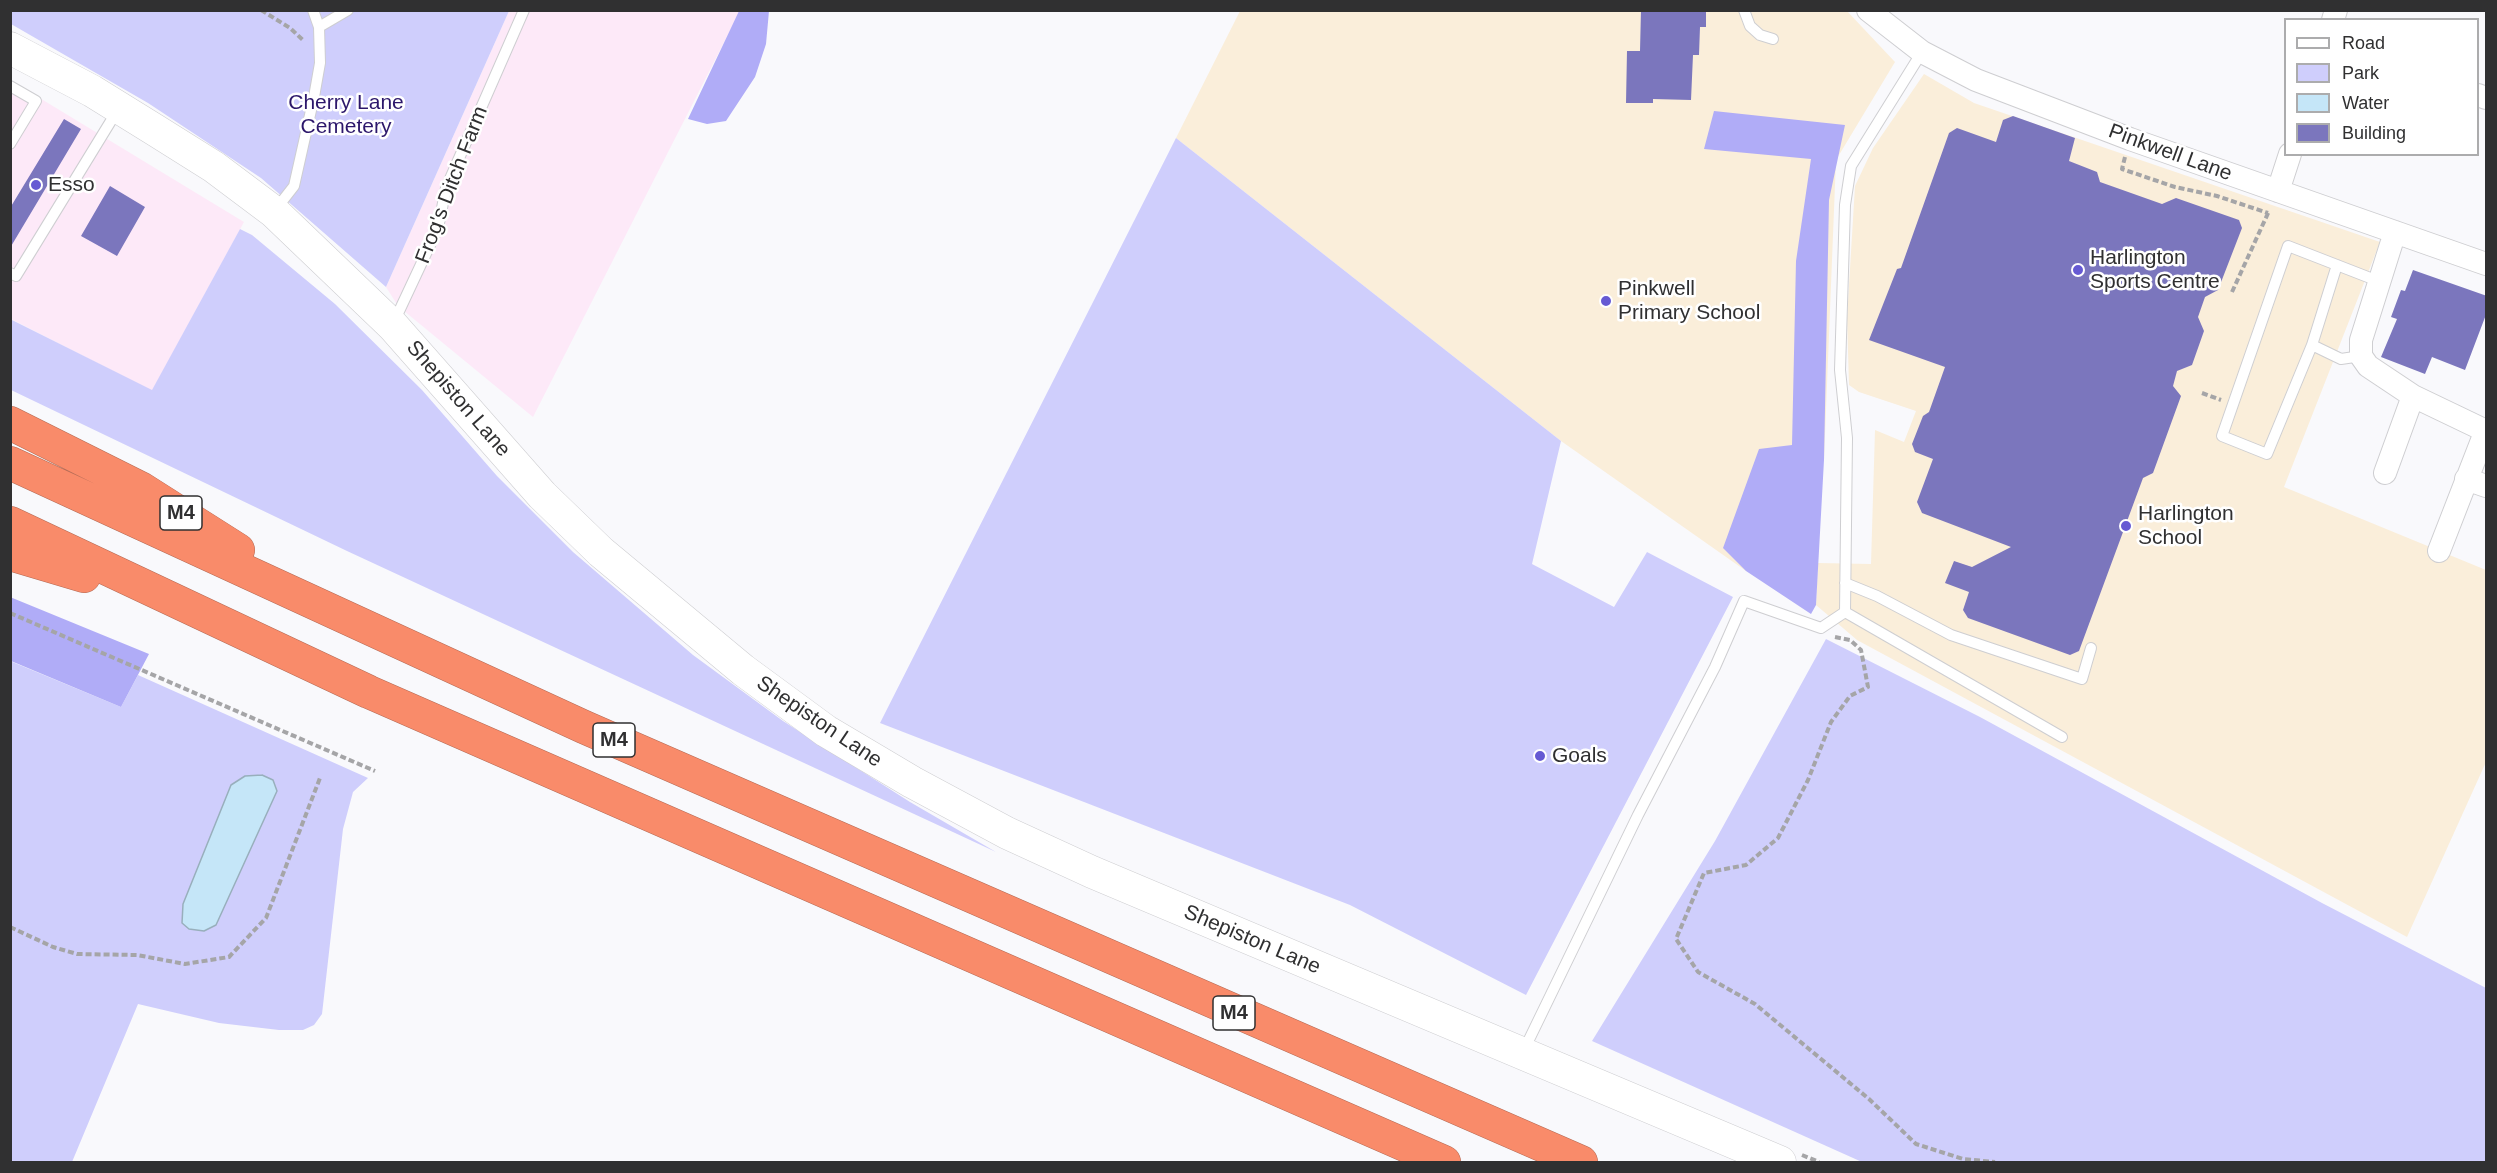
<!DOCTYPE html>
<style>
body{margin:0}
#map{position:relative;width:2497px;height:1173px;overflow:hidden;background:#f9f9fc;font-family:Arial,sans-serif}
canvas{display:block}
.frame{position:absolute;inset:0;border:12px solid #303031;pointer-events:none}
.legend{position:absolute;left:2284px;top:18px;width:195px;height:138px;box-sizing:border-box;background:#fff;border:2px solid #acacad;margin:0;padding:8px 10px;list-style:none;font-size:18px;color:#303031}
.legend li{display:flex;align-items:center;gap:12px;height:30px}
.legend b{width:30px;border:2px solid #acacad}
</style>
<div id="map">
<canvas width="2497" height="1173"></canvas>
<div class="frame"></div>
<ul class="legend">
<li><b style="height:8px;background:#fff"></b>Road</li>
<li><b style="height:16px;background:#cfcefc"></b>Park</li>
<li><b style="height:16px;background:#c5e6f8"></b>Water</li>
<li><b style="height:16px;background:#7b76bd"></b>Building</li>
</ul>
</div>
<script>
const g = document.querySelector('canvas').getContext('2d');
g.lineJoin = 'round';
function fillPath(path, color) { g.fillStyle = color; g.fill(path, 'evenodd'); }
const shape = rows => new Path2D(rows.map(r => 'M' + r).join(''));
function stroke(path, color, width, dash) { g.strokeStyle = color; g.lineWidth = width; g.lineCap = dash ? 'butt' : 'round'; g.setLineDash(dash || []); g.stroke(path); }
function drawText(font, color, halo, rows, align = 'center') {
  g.font = font + ' Arial,sans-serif'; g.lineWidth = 5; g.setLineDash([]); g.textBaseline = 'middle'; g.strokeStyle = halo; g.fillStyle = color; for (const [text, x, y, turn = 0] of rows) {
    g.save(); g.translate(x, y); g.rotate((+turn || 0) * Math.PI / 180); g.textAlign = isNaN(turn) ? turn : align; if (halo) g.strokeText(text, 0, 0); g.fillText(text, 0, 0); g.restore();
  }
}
const commercial = shape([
 [509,11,740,11,533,417,398,306,386,287],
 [10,80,244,222,152,391,11,319]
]);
const education = shape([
 [1240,11,1847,11,1895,62,1836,160,1824,460,1746,571,1561,441,1176,138],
 [1924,74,1974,103,2380,242,2284,487,2486,570,2486,762,2407,937,1857,640,1816,605,1818,563,1871,564,1875,430,1904,442,1916,411,1859,392,1849,385,1847,318,1855,186,1873,148]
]);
const green = shape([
 [10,11,509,11,386,287,261,178,148,103,11,24],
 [1176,138,1561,441,1532,564,1614,607,1647,552,1733,597,1526,995,1350,905,880,723],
 [240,229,252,235,335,304,422,390,497,476,573,552,693,655,783,721,910,802,996,852,347,551,11,390,10,319,152,390],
 [1826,639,1980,717,2322,903,2486,988,2486,1162,1862,1162,1592,1041,1715,841],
 [10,661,121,707,138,675,368,778,353,792,343,829,322,1014,314,1025,303,1030,279,1030,219,1023,138,1004,72,1162,11,1162]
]);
const forest = shape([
 [739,11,769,11,766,44,755,77,726,121,707,124,688,119],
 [1714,111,1845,125,1829,200,1824,460,1816,605,1811,614,1746,571,1723,548,1759,449,1792,445,1796,261,1811,159,1704,149],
 [10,597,149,654,121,707,11,661]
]);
const water = shape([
 [262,775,273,780,277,791,216,925,204,931,189,929,182,923,183,904,231,785,245,776,262,775]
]);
const building = shape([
 [1641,10,1706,10,1706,27,1700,27,1699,55,1693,55,1691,100,1653,99,1653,103,1626,103,1627,51,1640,51],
 [2013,116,2075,138,2069,161,2097,172,2100,182,2162,204,2176,198,2239,220,2242,228,2218,290,2205,297,2198,317,2204,331,2192,365,2177,371,2173,386,2181,396,2153,473,2143,478,2079,651,2070,655,1968,618,1963,610,1969,592,1945,583,1954,561,1972,567,2011,547,1922,513,1917,502,1933,459,1915,452,1912,444,1923,416,1929,412,1945,367,1869,340,1897,269,1901,268,1949,133,1957,128,1996,142,2003,120],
 [64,119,81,129,10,248,10,208],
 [110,186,145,207,117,256,81,236],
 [2413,270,2487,296,2487,312,2465,370,2432,357,2425,374,2381,357,2397,319,2391,317,2401,290,2405,291]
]);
const path = shape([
 [261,10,290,28,304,41],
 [2125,157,2122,169,2175,187,2217,196,2268,213],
 [2232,292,2269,211],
 [2202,393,2221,400],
 [10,613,375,771],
 [1835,637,1850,640,1861,650,1868,687,1850,696,1831,722,1808,780,1778,838,1746,865,1704,873,1676,939,1698,972,1755,1004,1869,1099,1916,1144,1963,1159,1995,1162],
 [10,927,53,947,77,954,137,955,185,964,229,957,266,918,320,778],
 [1802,1155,1819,1162]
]);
const lane = shape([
 [1744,10,1750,26,1760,35,1773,39],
 [319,27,348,10],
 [10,86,36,101,10,144],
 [276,209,294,186,314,97,320,63,319,27,313,10],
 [10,273,16,276,117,111],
 [394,322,438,228,446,188,524,10],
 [2312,345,2337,265],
 [2361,356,2341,359,2312,345,2267,454,2222,436,2288,246,2378,281],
 [1845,583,1877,596,1951,635,2082,679,2091,648],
 [1845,612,1847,438,1840,370,1845,205,1851,166,1922,52],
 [1845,612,2062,737],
 [1523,1052,1638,815,1715,667,1744,601,1821,628,1845,612]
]);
const street = shape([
 [1868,10,1922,52,1976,80,2130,139,2486,264],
 [2333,20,2336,10],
 [2478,95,2486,98],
 [2278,191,2290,154],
 [2395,232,2361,340,2361,356,2368,366,2413,396,2486,431],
 [2385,473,2413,396],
 [2466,479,2486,486],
 [2439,551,2486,430]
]);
const secondary = shape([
 [10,48,92,91,155,130,214,167,274,212,393,326,542,495,601,552,743,670,826,731,912,782,1007,833,1092,872,1780,1162]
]);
const highway = shape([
 [10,423,142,489,238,550],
 [10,463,584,727,1581,1162],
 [10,523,369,692,1444,1162],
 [10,554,84,576]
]);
const markers = [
 [36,185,6,"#665ad3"],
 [2078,270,6,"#665ad3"],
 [1606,301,6,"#665ad3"],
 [2126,526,6,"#665ad3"],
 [1540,756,6,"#665ad3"]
];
const shields = [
 [181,513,42],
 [614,740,42],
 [1234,1013,42]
];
const shieldNames = [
 ["M4",181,513],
 ["M4",614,740],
 ["M4",1234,1013]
];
const parkNames = [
 ["Cherry Lane",346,103],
 ["Cemetery",346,127]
];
const streetNames = [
 ["Pinkwell Lane",2170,153,20],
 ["Frog's Ditch Farm",452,185,-69],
 ["Shepiston Lane",458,399,49],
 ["Shepiston Lane",819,722,34],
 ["Shepiston Lane",1252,940,23]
];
const poiNames = [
 ["Esso",48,185],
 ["Harlington",2090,258],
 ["Sports Centre",2090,282],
 ["Pinkwell",1618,289],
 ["Primary School",1618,313],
 ["Harlington",2138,514],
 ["School",2138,538],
 ["Goals",1552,756]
];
fillPath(commercial, '#fde9f8');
fillPath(education, '#faeeda');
fillPath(green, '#cfcefc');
fillPath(forest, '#b0acf7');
fillPath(water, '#c5e6f8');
stroke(water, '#98afbc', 1.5);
fillPath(building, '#7b76bd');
stroke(lane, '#ceced1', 12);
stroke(street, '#ceced1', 24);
stroke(secondary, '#ceced1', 33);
stroke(highway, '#b36b56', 34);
stroke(path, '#a5a5a7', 4, [6, 3]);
stroke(lane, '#fff', 10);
stroke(street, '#fff', 22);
stroke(secondary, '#fff', 32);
stroke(highway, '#f98b6a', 33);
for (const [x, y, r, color] of markers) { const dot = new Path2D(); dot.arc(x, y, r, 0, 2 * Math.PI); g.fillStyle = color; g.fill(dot); stroke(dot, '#fff', 2); }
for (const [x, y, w] of shields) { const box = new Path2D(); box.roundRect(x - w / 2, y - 17, w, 34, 4.5); g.fillStyle = '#fff'; g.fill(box); stroke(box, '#303031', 1.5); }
drawText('bold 20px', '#303031', null, shieldNames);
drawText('21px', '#2c176b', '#fff', parkNames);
drawText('21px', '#303031', '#fff', streetNames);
drawText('21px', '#303031', '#fff', poiNames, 'left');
</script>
